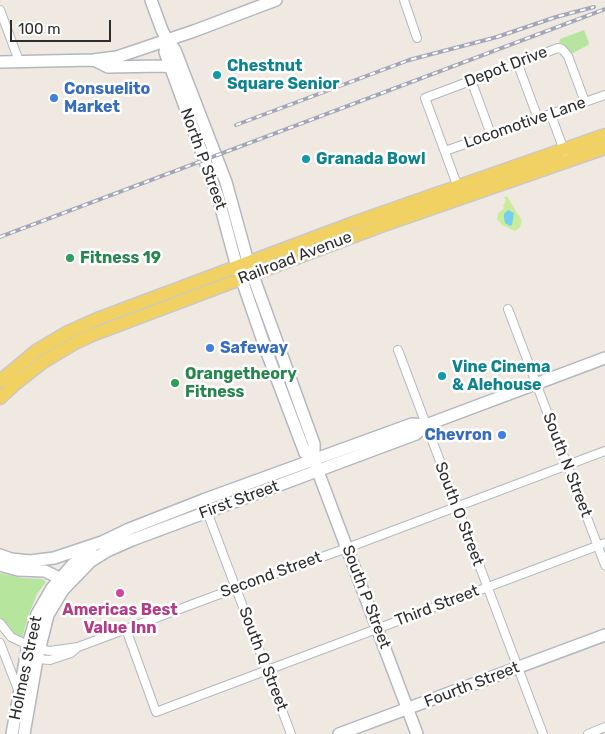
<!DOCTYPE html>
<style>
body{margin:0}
#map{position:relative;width:605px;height:734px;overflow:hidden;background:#efe9e1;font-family:Rubik,sans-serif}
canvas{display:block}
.scale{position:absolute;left:10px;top:20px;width:101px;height:22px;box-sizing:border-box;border:2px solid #2e2e2e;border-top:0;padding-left:6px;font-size:15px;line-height:18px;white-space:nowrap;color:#2e2e2e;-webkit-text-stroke:4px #fff;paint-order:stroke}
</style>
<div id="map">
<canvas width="605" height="734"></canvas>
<div class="scale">100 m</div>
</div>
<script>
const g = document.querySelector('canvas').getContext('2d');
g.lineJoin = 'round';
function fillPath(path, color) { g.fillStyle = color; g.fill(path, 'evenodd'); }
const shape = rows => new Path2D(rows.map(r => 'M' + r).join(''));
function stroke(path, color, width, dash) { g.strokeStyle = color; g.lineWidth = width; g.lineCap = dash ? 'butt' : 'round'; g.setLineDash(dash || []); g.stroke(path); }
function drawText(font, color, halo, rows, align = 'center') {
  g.font = font + ' Rubik,sans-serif'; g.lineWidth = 5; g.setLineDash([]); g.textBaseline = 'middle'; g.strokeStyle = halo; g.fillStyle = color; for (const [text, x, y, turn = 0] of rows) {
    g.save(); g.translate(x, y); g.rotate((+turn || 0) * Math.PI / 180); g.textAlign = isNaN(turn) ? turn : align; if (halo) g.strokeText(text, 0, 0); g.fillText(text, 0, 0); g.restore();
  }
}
const green = shape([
 [584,30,589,43,588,45,571,54,566,47,559,44,560,39],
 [0,573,22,578,42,579,46,582,37,594,29,614,22,638,19,638,12,633,0,617]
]);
const pitch = shape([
 [507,196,515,210,522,220,520,227,515,231,502,225,497,219,498,214,504,208,503,205,506,202,504,197]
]);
const water = shape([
 [508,210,514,213,512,225,510,226,505,223,504,218,504,214]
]);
const street = shape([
 [404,0,417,38],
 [0,10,19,61],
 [517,62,536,113],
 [471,80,489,129],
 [551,115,565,153],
 [445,151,605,95],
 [459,190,425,98,558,48,562,49,568,56,585,102],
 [508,309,605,565],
 [398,350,543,734],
 [206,509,291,734],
 [0,623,11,637,28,645,37,659,50,660,71,653,78,647,236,588,347,548,605,451],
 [126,629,156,712,605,543],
 [0,643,19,692],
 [39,649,50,651,78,647],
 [588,734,605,727]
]);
const secondary = shape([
 [151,0,162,30,167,40,175,50,226,182,248,262,314,444,314,461,417,734],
 [167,40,165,52,218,197,235,260,266,350,305,453,314,461],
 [94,60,108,67,163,66,170,67],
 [0,62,93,60,117,57,194,31,276,0],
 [0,555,11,559,30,561,54,558,102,542,129,529,203,500,412,424,426,425],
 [0,565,18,570,45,571,67,582],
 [12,734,28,645,37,614,52,588,73,564,91,550],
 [24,734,37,659,48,615,63,590,91,561,107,551,132,540,416,434,426,425,605,358],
 [339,734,605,635]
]);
const primary = shape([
 [0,381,36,351,68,332,97,319,356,222,605,135],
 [0,398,15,384,43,362,73,344,92,335,381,226,605,148]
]);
const rail = shape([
 [236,125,409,60,497,37,556,17,594,7],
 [0,237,605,9]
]);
const markers = [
 [217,75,5,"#0f9aa8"],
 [54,98,5,"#3f7fe0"],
 [306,159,5,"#0f9aa8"],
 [70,258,5,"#2e9e5b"],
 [210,348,5,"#3f7fe0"],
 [442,376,5,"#0f9aa8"],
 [175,383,5,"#2e9e5b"],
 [502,435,5,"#3f7fe0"],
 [120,593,5,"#d1479c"]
];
const cultureNames = [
 ["Chestnut",227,66],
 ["Square Senior",227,84],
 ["Granada Bowl",316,159],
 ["Vine Cinema",452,367],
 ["& Alehouse",452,385]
];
const streetNames = [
 ["Depot Drive",506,67,-21],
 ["Locomotive Lane",525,123,-19],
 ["North P Street",203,159,70],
 ["Railroad Avenue",295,258,-21],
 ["South N Street",567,465,69],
 ["First Street",239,500,-20],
 ["South O Street",459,514,69],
 ["Second Street",271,575,-20],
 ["South P Street",366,597,69],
 ["Third Street",437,606,-21],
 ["South Q Street",263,659,69],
 ["Holmes Street",26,668,-78],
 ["Fourth Street",472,685,-21]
];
const shopNames = [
 ["Consuelito",64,89],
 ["Market",64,107],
 ["Safeway",220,348],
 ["Chevron",492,435,"right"]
];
const leisureNames = [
 ["Fitness 19",80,258],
 ["Orangetheory",185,374],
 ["Fitness",185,392]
];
const hotelNames = [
 ["Americas Best",120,610],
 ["Value Inn",120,628]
];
fillPath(green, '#b6e59e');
fillPath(pitch, '#c9ec9a');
fillPath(water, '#75cff0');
stroke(street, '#b4b7c1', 10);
stroke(secondary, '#b4b7c1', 14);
stroke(primary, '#c9c9c9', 15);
stroke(street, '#fff', 8);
stroke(secondary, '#fff', 11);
stroke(primary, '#f2d163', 12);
stroke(rail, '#a3a6b8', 4);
stroke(rail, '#fff', 2, [5.5]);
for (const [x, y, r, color] of markers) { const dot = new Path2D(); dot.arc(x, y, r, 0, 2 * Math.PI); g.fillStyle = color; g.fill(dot); stroke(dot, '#fff', 2); }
drawText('bold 16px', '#0d838f', '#fff', cultureNames, 'left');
drawText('16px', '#2e2e2e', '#fff', streetNames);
drawText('bold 16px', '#366cbe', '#fff', shopNames, 'left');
drawText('bold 16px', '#27864d', '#fff', leisureNames, 'left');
drawText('bold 16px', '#b23c85', '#fff', hotelNames);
</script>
